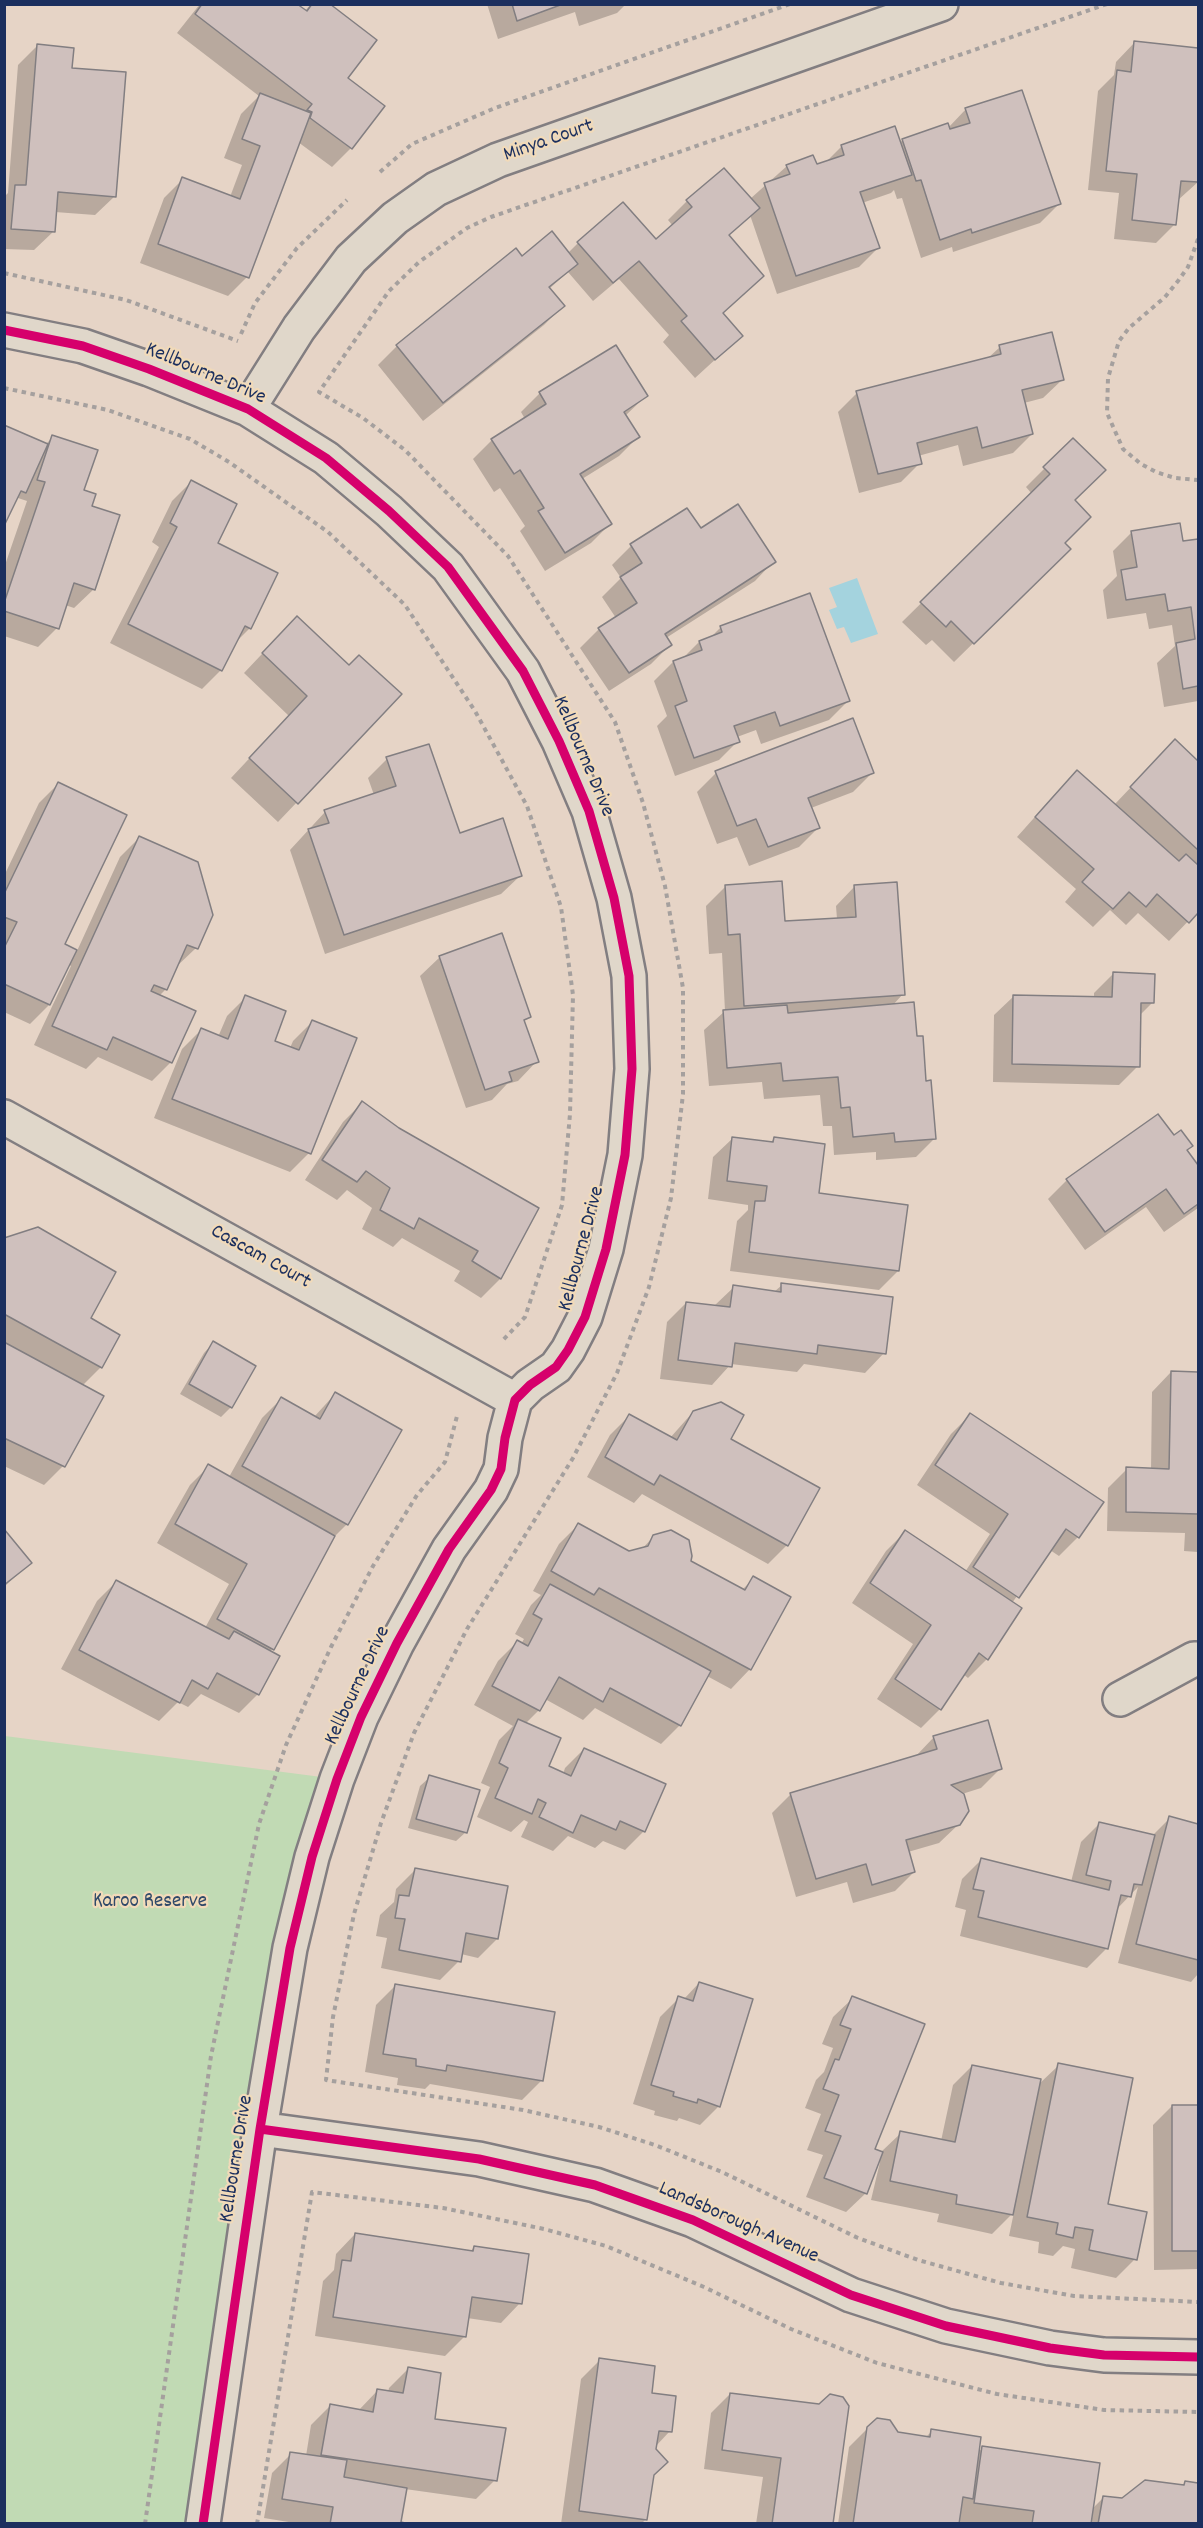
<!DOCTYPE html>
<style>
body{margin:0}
#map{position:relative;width:1203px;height:2528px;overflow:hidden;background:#e6d4c6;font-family:Dekko,sans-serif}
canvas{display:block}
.frame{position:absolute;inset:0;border:6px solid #1b2f5e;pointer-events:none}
</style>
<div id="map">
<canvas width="1203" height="2528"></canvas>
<div class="frame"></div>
</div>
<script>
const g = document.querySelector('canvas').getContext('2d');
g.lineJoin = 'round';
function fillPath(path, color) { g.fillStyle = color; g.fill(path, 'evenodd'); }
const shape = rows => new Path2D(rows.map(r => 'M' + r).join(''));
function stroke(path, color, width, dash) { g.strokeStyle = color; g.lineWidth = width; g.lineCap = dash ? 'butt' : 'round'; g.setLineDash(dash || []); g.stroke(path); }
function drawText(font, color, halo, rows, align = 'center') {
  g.font = font + ' Dekko,sans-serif'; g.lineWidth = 4.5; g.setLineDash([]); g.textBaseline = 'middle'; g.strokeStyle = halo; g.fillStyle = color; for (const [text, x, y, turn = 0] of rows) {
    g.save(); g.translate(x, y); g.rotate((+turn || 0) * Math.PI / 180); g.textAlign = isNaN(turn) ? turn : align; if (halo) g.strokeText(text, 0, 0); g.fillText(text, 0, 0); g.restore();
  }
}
const green = shape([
 [5,1736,337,1779,203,2523,5,2524]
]);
const water = shape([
 [857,578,878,634,851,643,844,627,837,629,829,610,837,607,829,588]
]);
const shadow = shape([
 [200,4,295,4,304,12,311,4,328,4,346,78,383,107,351,148,332,167,298,142,247,277,228,296,140,263,164,198,183,179,230,197,242,165,224,158,241,114,259,96,177,33],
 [487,4,626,4,617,13,579,26,575,12,498,39],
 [1135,42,1198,49,1198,182,1177,201,1175,224,1156,243,1114,239,1119,193,1088,190,1098,91,1114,75,1116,62],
 [37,46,71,69,115,196,95,215,55,212,54,231,34,250,4,249,4,197,8,193,18,65],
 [966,109,1059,204,1040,223,953,252,952,247,921,258,902,198,897,199,894,190,891,193,862,203,878,248,859,267,777,294,750,215,728,236,762,276,722,314,741,336,695,378,663,342,669,335,619,279,593,301,568,272,549,289,563,306,544,325,423,421,378,365,397,346,521,258,568,253,578,243,655,242,673,226,668,220,687,201,750,199,787,166,816,166,824,164,842,146,899,143,903,140,948,128],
 [1000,347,1063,379,1043,398,1024,403,1032,434,1013,453,963,466,958,445,918,456,920,463,901,482,859,493,838,412,857,393,987,359],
 [540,393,646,396,625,416,638,437,619,456,582,479,610,524,591,543,545,571,520,531,525,526,500,488,494,492,473,459,492,440,525,419,521,412],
 [53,437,82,491,94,589,74,608,65,605,57,628,38,647,4,636,4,568,27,501,18,498,13,503,45,445],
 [1073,440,1073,501,1063,543,1069,549,954,662,932,640,926,645,902,622,1032,494,1026,487],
 [191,482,216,544,276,574,250,628,234,644,221,670,202,689,110,643,159,547,152,542,172,501],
 [687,510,700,530,774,561,755,581,666,638,670,645,651,664,609,691,580,648,599,629,616,618,602,597,621,578,612,565,631,546],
 [1132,532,1182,543,1195,541,1198,538,1198,701,1164,707,1157,663,1175,646,1172,625,1149,629,1146,613,1107,619,1103,590,1117,576,1113,551],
 [721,627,848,701,829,720,761,744,756,730,737,737,738,741,719,760,675,776,657,726,667,716,654,681,673,662,683,658,699,642,709,639],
 [278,637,349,667,400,694,278,822,231,778,289,716,244,673],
 [1175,741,1198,763,1198,911,1169,941,1138,913,1126,925,1110,910,1093,927,1065,902,1076,889,1017,837,1058,791,1114,805],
 [387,759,459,835,521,875,501,894,325,954,290,850,325,812,374,795,368,778],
 [716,773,872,773,853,792,811,808,818,828,799,847,749,866,737,837,717,844,697,792],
 [58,784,63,945,77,951,120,857,139,838,196,948,176,967,166,989,159,996,171,1062,152,1081,98,1057,86,1069,34,1045,71,966,68,964,49,1005,30,1024,4,1012,4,876,39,803],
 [855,886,903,994,892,1006,916,1038,935,1138,916,1157,876,1160,876,1152,834,1155,832,1126,823,1126,820,1095,764,1099,762,1082,709,1086,704,1030,725,1011,722,953,709,954,706,906,725,887,784,923,837,919,836,906],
 [440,957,529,1016,523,1022,537,1061,518,1081,507,1084,492,1100,466,1108,420,976],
 [1113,974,1153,1002,1139,1016,1138,1066,1119,1085,993,1082,994,1015,1014,996,1094,998,1094,993],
 [246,997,273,1042,290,1048,293,1041,312,1022,309,1153,290,1172,154,1118,182,1049,201,1030,218,1037,227,1016],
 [362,1103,398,1130,537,1208,500,1279,481,1298,454,1281,460,1271,402,1238,393,1247,362,1229,372,1208,347,1190,337,1200,305,1180,343,1122],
 [1174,1137,1191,1146,1186,1151,1198,1166,1198,1208,1164,1232,1146,1207,1085,1250,1048,1199,1067,1180],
 [733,1138,770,1143,774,1139,817,1195,898,1271,879,1290,730,1271,737,1221,748,1210,748,1205,708,1199,713,1157],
 [4,1239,89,1318,101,1367,82,1386,63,1466,44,1485,4,1466],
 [782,1285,884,1353,865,1373,804,1364,797,1372,731,1364,712,1385,660,1379,667,1322,686,1303,714,1306,734,1287,774,1292],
 [213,1343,231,1407,221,1417,180,1394,204,1353],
 [1171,1372,1198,1373,1198,1552,1184,1551,1185,1533,1107,1531,1108,1488,1127,1469,1151,1470,1152,1392],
 [335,1394,347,1524,332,1539,270,1652,258,1694,239,1713,201,1694,188,1707,178,1702,159,1721,61,1669,97,1601,116,1582,205,1628,229,1584,157,1543,190,1485,209,1466,229,1477,262,1418,281,1399,314,1417],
 [693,1412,729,1440,787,1545,768,1564,642,1494,634,1503,587,1477,610,1435,629,1416,670,1438],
 [970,1415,1102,1502,1078,1537,1059,1556,1050,1550,1012,1603,987,1659,968,1678,963,1674,940,1709,921,1728,877,1699,913,1644,852,1603,886,1551,905,1532,965,1572,990,1534,917,1485,951,1434],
 [578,1525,629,1553,641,1550,654,1536,689,1561,742,1590,754,1578,789,1597,750,1669,731,1689,707,1676,680,1725,661,1744,595,1708,583,1720,545,1699,539,1710,525,1724,547,1767,563,1774,565,1768,584,1749,644,1831,625,1850,603,1841,595,1848,568,1836,553,1851,521,1837,528,1822,524,1820,511,1832,477,1817,490,1787,481,1783,499,1740,513,1726,474,1705,498,1661,517,1642,521,1644,524,1639,515,1634,531,1605,541,1595,533,1591,559,1544],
 [4,1532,30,1563,4,1587],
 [934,1737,1000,1769,981,1788,962,1794,959,1824,939,1843,908,1852,914,1872,895,1891,853,1903,847,1882,796,1897,772,1813,791,1794,915,1757],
 [430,1777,466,1832,456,1841,408,1828,420,1786],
 [1170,1818,1198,1825,1198,1974,1191,1982,1118,1963,1138,1887,1116,1910,1106,1949,1087,1968,960,1936,966,1910,955,1907,962,1879,981,1860,1071,1882,1081,1842,1100,1823,1152,1836],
 [415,1870,497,1939,478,1958,461,1954,459,1961,440,1980,381,1968,387,1938,376,1936,380,1915,394,1902,396,1889],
 [699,1983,719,2106,700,2125,679,2118,677,2121,654,2115,655,2111,633,2104,660,2017,679,1998,684,1999],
 [395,1986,541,2081,522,2100,430,2084,425,2089,397,2085,398,2078,365,2072,376,2005],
 [853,1998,874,2150,881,2152,901,2133,941,2141,953,2085,972,2066,1038,2085,1059,2065,1106,2205,1135,2259,1116,2278,1071,2268,1075,2249,1063,2246,1053,2256,1038,2253,1039,2242,1009,2236,1014,2212,992,2234,937,2222,939,2214,871,2200,880,2162,878,2161,866,2193,846,2212,806,2197,823,2155,807,2150,821,2114,805,2108,816,2080,824,2072,833,2048,822,2044,833,2017],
 [1172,2106,1198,2106,1198,2269,1154,2270,1153,2125],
 [355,2234,470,2252,474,2247,520,2303,501,2323,467,2318,464,2337,445,2356,315,2336,323,2281,334,2270,336,2254],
 [600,2360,650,2394,670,2431,655,2447,646,2519,641,2524,561,2524,581,2379],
 [408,2369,433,2421,495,2480,476,2499,405,2489,400,2524,301,2524,264,2518,272,2473,291,2454,306,2456,311,2425,330,2406,358,2411,378,2390,388,2392,389,2388],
 [730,2394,820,2406,832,2524,756,2524,763,2477,704,2469,711,2413],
 [868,2428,925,2438,932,2431,977,2453,983,2448,1092,2509,1103,2498,1123,2500,1181,2487,1185,2483,1198,2485,1198,2524,838,2524,849,2447]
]);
const building = shape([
 [202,4,297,4,307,11,312,4,330,4,377,40,348,78,385,106,352,149,310,118,312,112,307,110,312,104,195,14,202,4],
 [512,4,563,4,517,21,512,4],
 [1134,41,1198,48,1198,182,1181,181,1176,225,1132,220,1137,174,1106,171,1117,70,1131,72,1134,41],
 [37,44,74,48,72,68,126,72,116,197,58,192,55,232,11,229,15,185,26,185,37,44],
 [1022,90,1061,204,972,233,971,229,940,240,921,180,916,181,902,139,948,123,950,129,970,123,965,108,1022,90],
 [260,93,311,113,249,278,158,244,182,177,240,199,260,146,242,139,260,93],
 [895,126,912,175,860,192,880,248,796,276,764,183,790,174,786,165,813,155,817,164,844,155,841,145,895,126],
 [724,168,760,208,729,235,764,276,723,313,743,336,715,360,681,321,687,316,639,261,613,283,577,242,623,202,656,239,692,207,686,200,724,168],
 [552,231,578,264,549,287,565,306,443,403,396,345,516,248,522,256,552,231],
 [1052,332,1064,380,1022,390,1033,434,982,448,977,427,917,443,922,464,878,474,856,391,1001,354,999,345,1052,332],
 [616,345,648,396,624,412,640,437,580,474,612,524,565,553,538,511,544,508,520,470,514,474,491,439,546,404,539,392,616,345],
 [4,425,48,444,26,493,21,491,4,526,4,425],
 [52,435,98,450,84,490,96,494,92,506,120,515,95,590,74,583,59,629,4,611,4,603,45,482,37,480,52,435],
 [1073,438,1106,470,1075,500,1091,517,1065,543,1071,549,974,644,951,621,946,627,920,602,1050,474,1043,467,1073,438],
 [191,480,237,504,218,543,278,573,251,629,245,626,222,671,128,624,177,527,170,523,191,480],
 [738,504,776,562,665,634,672,645,629,673,598,628,637,603,620,577,642,563,630,544,687,508,701,528,738,504],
 [1180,523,1183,541,1198,539,1198,686,1183,689,1176,643,1195,639,1191,607,1168,611,1165,594,1126,600,1121,570,1137,567,1131,531,1180,523],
 [810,593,850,701,780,726,775,712,734,726,740,742,694,758,675,706,687,701,673,661,702,650,699,641,722,632,720,626,810,593],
 [297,616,349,665,359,655,402,694,298,804,249,758,307,696,262,653,297,616],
 [853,718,874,773,808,798,820,828,768,847,756,819,737,826,715,771,853,718],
 [1175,739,1198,761,1198,850,1130,787,1175,739],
 [429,744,460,833,503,818,522,876,344,935,308,829,329,823,324,810,396,786,386,757,429,744],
 [1077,770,1179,861,1186,854,1198,865,1198,913,1189,923,1157,894,1146,907,1129,892,1113,909,1082,882,1094,869,1035,817,1077,770],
 [58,782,127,815,65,944,77,950,50,1005,4,984,4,948,17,922,4,917,4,894,58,782],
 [139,836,198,862,213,915,198,949,187,945,167,990,154,985,151,991,196,1011,172,1063,113,1037,107,1050,52,1026,139,836],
 [782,881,785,921,856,917,854,885,897,882,905,995,744,1006,740,934,728,935,725,885,782,881],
 [502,933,531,1017,524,1020,539,1062,509,1072,512,1081,485,1090,439,956,502,933],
 [1113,972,1155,974,1154,1003,1141,1003,1140,1067,1012,1064,1013,995,1112,997,1113,972],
 [245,995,286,1011,275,1041,299,1050,312,1020,357,1038,311,1154,172,1099,201,1028,228,1039,245,995],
 [914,1002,917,1036,923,1036,926,1081,931,1080,936,1139,895,1142,894,1133,853,1137,850,1107,841,1108,838,1077,783,1081,781,1063,727,1068,723,1010,787,1005,788,1013,914,1002],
 [362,1101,399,1128,539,1208,501,1279,472,1261,478,1251,419,1218,414,1229,380,1210,390,1188,366,1171,357,1182,322,1160,362,1101],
 [1158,1114,1174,1135,1181,1130,1193,1146,1187,1150,1198,1165,1198,1204,1184,1214,1166,1189,1105,1232,1066,1179,1158,1114],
 [732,1137,773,1142,774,1137,825,1144,819,1193,908,1205,899,1271,749,1252,755,1201,765,1201,767,1186,727,1181,732,1137],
 [38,1227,116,1272,91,1318,120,1335,102,1368,4,1314,4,1238,38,1227],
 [781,1283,893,1297,886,1354,818,1345,817,1354,735,1343,732,1367,678,1360,686,1302,730,1307,733,1285,781,1292,781,1283],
 [213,1341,256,1366,232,1408,189,1384,213,1341],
 [4,1342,104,1396,65,1467,4,1438,4,1342],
 [1171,1371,1198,1372,1198,1514,1126,1512,1126,1467,1169,1469,1171,1371],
 [335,1392,402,1430,348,1525,242,1466,281,1397,320,1419,335,1392],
 [721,1402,744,1415,731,1439,820,1488,788,1546,660,1475,654,1485,605,1457,629,1414,677,1440,693,1411,721,1402],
 [970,1413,1104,1502,1079,1538,1066,1529,1019,1598,973,1567,1008,1514,935,1465,970,1413],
 [208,1464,335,1536,274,1650,217,1619,247,1564,175,1524,208,1464],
 [578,1523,629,1551,648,1546,653,1535,671,1530,689,1540,692,1556,691,1561,745,1590,753,1576,791,1597,751,1670,599,1588,594,1595,551,1571,578,1523],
 [4,1529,32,1563,4,1585,4,1529],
 [905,1530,1022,1608,988,1660,979,1653,941,1710,895,1679,931,1625,870,1583,905,1530],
 [116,1580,229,1639,234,1631,280,1656,259,1695,217,1673,208,1689,192,1680,180,1703,79,1650,116,1580],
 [550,1584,711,1671,681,1726,610,1688,603,1702,559,1677,540,1711,492,1686,517,1640,528,1646,542,1619,533,1614,550,1584],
 [518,1719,561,1738,549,1766,571,1776,584,1748,666,1784,645,1832,620,1821,616,1830,581,1815,573,1833,539,1817,546,1803,538,1799,532,1814,495,1798,508,1768,499,1763,518,1719],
 [988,1720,1002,1769,951,1785,964,1794,969,1811,960,1825,906,1840,915,1872,872,1885,866,1864,816,1879,790,1793,937,1749,933,1736,988,1720],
 [429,1775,480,1790,467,1833,416,1819,429,1775],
 [1169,1816,1198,1824,1198,1960,1136,1944,1169,1816],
 [1099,1822,1155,1835,1142,1885,1134,1884,1131,1897,1121,1895,1108,1949,978,1917,984,1891,973,1889,981,1858,1109,1890,1111,1881,1086,1875,1099,1822],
 [415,1868,508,1886,498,1939,466,1933,461,1962,399,1950,405,1919,395,1918,399,1895,409,1896,415,1868],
 [699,1982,753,1999,720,2107,698,2099,697,2103,673,2096,674,2092,651,2085,678,1996,693,2001,699,1982],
 [395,1984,555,2012,543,2081,447,2065,446,2071,416,2066,416,2059,383,2054,395,1984],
 [852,1996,925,2024,875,2149,883,2152,867,2194,824,2178,841,2136,825,2131,839,2095,823,2089,835,2059,839,2060,851,2029,840,2025,852,1996],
 [1058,2063,1133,2078,1108,2204,1147,2212,1137,2260,1089,2250,1093,2230,1075,2227,1073,2238,1056,2234,1058,2223,1027,2217,1058,2063],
 [972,2065,1041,2079,1013,2215,956,2204,957,2195,890,2181,900,2131,955,2142,972,2065],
 [1172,2105,1198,2105,1198,2251,1172,2251,1172,2105],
 [355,2233,473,2251,474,2246,529,2254,522,2304,472,2297,466,2337,333,2317,342,2260,351,2261,355,2233],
 [599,2358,655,2366,652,2393,676,2396,672,2432,659,2431,656,2449,668,2462,654,2475,647,2520,579,2511,599,2358],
 [408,2367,441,2373,435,2419,506,2428,497,2481,321,2455,330,2404,373,2412,377,2389,403,2393,408,2367],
 [730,2393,819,2404,830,2394,843,2397,849,2406,833,2524,772,2524,781,2458,722,2450,730,2393],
 [877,2418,890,2420,898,2432,930,2437,931,2429,981,2437,973,2499,963,2497,959,2524,853,2524,867,2427,877,2418],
 [982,2446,1100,2463,1091,2524,1032,2524,1034,2511,974,2503,982,2446],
 [290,2452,347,2460,344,2477,407,2488,401,2522,409,2524,330,2524,333,2507,282,2499,290,2452],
 [1145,2480,1184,2485,1185,2481,1198,2483,1198,2524,1098,2524,1103,2496,1122,2498,1145,2480]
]);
const path = shape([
 [1107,4,491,217,467,228,419,262,389,291,319,392,363,418,405,450,508,556,615,722,643,803,665,886,683,988,683,1094,671,1198,649,1287,617,1373,573,1458,467,1629,414,1733,381,1823,354,1914,333,2017,326,2080,523,2110,599,2127,655,2145,722,2172,858,2238,918,2260,1001,2283,1074,2296,1198,2302],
 [380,172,412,144,495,108,790,4],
 [1198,239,1188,267,1178,281,1165,297,1129,328,1119,341,1108,378,1107,413,1123,449,1141,464,1156,472,1175,478,1198,480],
 [4,273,126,300,238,341],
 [241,334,255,303,297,248,347,200],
 [4,388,108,410,190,439,229,462,328,532,405,605,475,711,527,806,561,907,573,995,570,1114,562,1205,525,1317,501,1342],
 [145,2524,211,2056,259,1824,286,1745,331,1647,373,1566,417,1495,445,1462,457,1416],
 [257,2524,312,2192,443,2208,544,2229,606,2246,704,2287,791,2329,877,2363,997,2394,1104,2410,1198,2412]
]);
const street = shape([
 [4,330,83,346,149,369,248,409,326,458,389,511,448,567,523,671,559,741,589,811,614,898,629,976,632,1069,625,1155,606,1249,585,1317,568,1350,556,1367,530,1385,515,1400,505,1438,501,1469,491,1490,449,1549,397,1643,361,1717,337,1779,312,1857,290,1948,260,2129,203,2524],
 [248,409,299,328,351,259,395,218,436,189,498,160,941,4],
 [4,1117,515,1400],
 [1120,1699,1194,1659,1198,1659],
 [260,2129,479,2159,595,2185,693,2220,851,2295,946,2326,1050,2348,1104,2355,1198,2357]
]);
const cycleway = shape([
 [4,330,83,346,149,369,248,409,326,458,389,511,448,567,523,671,559,741,589,811,614,898,629,976,632,1069,625,1155,606,1249,585,1317,568,1350,556,1367,530,1385,515,1400,505,1438,501,1469,491,1490,449,1549,397,1643,361,1717,337,1779,312,1857,290,1948,260,2129,203,2524],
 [260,2129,479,2159,595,2185,693,2220,851,2295,946,2326,1050,2348,1104,2355,1198,2357]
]);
const streetNames = [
 ["Minya Court",549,142,-19],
 ["Kellbourne Drive",205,375,23],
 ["Kellbourne Drive",582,757,67],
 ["Kellbourne Drive",583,1249,-75],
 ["Cascam Court",260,1258,29],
 ["Kellbourne Drive",359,1686,-65],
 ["Kellbourne Drive",238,2159,-81],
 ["Landsborough Avenue",738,2224,24]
];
const parkNames = [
 ["Karoo Reserve",150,1903]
];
fillPath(green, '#c1dab4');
fillPath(water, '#a4d3de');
fillPath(shadow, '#0003');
fillPath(building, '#cfc0bd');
stroke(building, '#827e81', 1.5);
stroke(street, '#827e81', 38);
stroke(path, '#a5a09e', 4, [4.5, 4.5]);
stroke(street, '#e0d7ca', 33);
stroke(cycleway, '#d6006c', 9);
drawText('21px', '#1b2f5e', '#f1dab9', streetNames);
drawText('21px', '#2f4969', '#f1dab9', parkNames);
</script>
